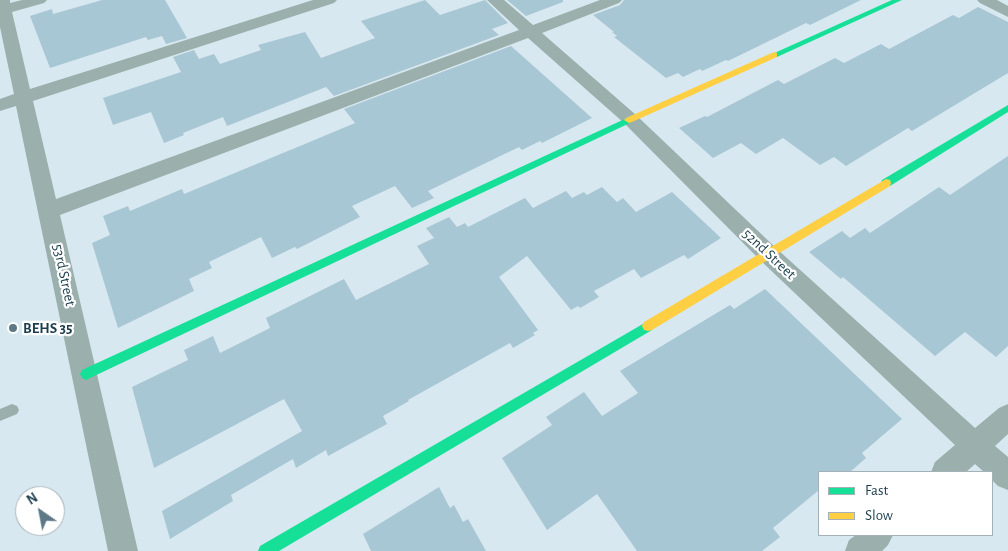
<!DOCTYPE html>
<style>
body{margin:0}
#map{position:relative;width:1008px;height:551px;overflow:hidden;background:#d8e8f0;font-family:"Alegreya Sans",sans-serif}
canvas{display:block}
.legend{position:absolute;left:818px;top:471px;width:175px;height:65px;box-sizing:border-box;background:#fff;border:1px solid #a4b1b7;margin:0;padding:6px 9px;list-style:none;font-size:15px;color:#1b3d4c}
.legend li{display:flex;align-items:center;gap:10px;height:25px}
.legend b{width:25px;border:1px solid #a4b1b7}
.north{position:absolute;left:15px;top:486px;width:50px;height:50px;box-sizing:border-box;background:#fff;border:1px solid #a4b1b7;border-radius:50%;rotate:327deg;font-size:14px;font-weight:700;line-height:20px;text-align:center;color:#1b3d4c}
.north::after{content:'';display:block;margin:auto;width:18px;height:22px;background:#5d7985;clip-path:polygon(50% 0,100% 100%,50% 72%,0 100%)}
</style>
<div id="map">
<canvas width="1008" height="551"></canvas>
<ul class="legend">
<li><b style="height:6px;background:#16e098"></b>Fast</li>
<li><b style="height:6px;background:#ffcf43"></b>Slow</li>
</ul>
<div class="north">N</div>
</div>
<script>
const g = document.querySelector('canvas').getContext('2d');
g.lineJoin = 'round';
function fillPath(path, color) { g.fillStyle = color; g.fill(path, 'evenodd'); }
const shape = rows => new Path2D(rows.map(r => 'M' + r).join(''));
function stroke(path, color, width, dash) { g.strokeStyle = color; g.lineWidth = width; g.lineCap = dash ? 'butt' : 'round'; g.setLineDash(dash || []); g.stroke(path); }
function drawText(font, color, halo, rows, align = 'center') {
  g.font = font + ' "Alegreya Sans",sans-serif'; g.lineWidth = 4.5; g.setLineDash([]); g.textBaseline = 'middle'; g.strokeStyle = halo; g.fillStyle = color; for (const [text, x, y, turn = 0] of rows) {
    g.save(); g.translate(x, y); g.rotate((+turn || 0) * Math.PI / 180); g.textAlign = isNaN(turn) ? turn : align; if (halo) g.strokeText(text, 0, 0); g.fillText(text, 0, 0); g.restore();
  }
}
const building = shape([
 [102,0,165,0,187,38,166,44,162,36,148,40,146,37,50,68,30,16,52,9,53,14],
 [425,0,440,15,485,0,508,23,492,29,499,35,334,96,326,87,227,126,223,117,183,133,184,135,164,143,151,112,113,125,103,98,181,72,173,57,194,50,199,59,214,54,220,64,261,50,258,45,305,32,321,58,375,38,361,21],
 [507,0,563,0,563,2,526,16],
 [624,0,861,0,810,25,806,23,728,61,726,60,702,71,700,69,683,77,678,73,666,78,614,37,617,36,612,32,614,32,593,15,620,5],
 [978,7,1008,22,1008,73,912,131,908,128,846,166,834,157,820,165,783,138,756,154,741,143,713,158,679,128,705,116,707,117,778,80,784,84,835,58,844,63,881,44,889,49,953,15,959,18],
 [511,46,592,118,542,143,540,141,522,150,519,147,428,191,434,198,412,208,395,186,352,206,360,217,297,249,295,247,272,258,261,237,209,262,212,268,189,279,194,291,118,328,92,243,110,235,103,216,128,206,130,211,182,189,184,194,312,141,355,123,344,109],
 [1008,156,1008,346,996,357,965,332,935,356,843,277,841,279,809,252,842,231,850,238,865,228,870,233,939,187,950,195],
 [602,187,617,202,623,198,636,212,672,192,721,238,688,259,684,255,641,278,634,269,594,291,599,297,580,308,578,306,571,310,527,256,499,277,538,330,533,333,535,335,513,348,510,343,408,400,409,401,383,416,387,424,328,456,326,450,296,468,293,459,231,495,233,501,170,539,162,511,302,431,284,399,154,468,132,387,188,360,184,350,213,336,220,353,270,328,266,318,344,279,356,300,429,264,417,246,434,238,426,228,449,217,457,227,465,223,468,227,525,198,533,208,566,191,572,198,584,192,587,195],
 [765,289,902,419,862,453,866,458,850,472,819,472,819,490,773,528,780,537,762,551,637,551,597,494,547,530,502,458,552,425,546,417,584,392,602,416,638,393,620,371,730,305,734,309],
 [439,487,450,508,454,505,463,522,468,519,486,551,371,551,363,534]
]);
const lane = shape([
 [12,404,17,406,19,410,17,414,0,421,0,409,12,404]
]);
const street = shape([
 [0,0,10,0,10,3,22,0,47,0,44,3,12,12,30,89,313,0,337,0,334,3,33,101,56,199,519,30,487,0,504,0,533,25,600,0,622,0,619,3,542,33,636,115,777,249,975,428,999,408,1008,404,1008,434,995,446,1008,457,1008,490,998,486,992,480,992,472,984,472,975,464,966,472,931,472,935,462,955,445,761,261,624,123,528,38,60,215,138,551,108,551,16,106,0,111,0,99,14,94,0,27,0,0],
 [977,0,997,0,1008,6,1008,17,980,3,977,0],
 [856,535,893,535,888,545,882,551,845,551,849,540,856,535]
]);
const fast = shape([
 [892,0,902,0,777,57,771,57,770,55,892,0],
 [1008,105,1008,112,890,186,882,186,881,183,882,180,1008,105],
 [629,117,632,118,632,122,90,378,86,380,82,378,80,374,82,370,629,117],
 [648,321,652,322,654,326,652,330,279,551,258,551,260,546,648,321]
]);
const slow = shape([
 [774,52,777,53,777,57,632,122,629,123,624,120,626,118,774,52],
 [886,179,890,180,891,183,890,186,652,330,648,331,644,330,642,326,644,322,886,179]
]);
const markers = [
 [13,328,5,"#5d7985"]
];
const streetNames = [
 ["52nd Street",769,254,43],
 ["53rd Street",64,275,78]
];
const poiNames = [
 ["BEHS 35",23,328]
];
fillPath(building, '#a8c7d4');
fillPath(lane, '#9bafac');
fillPath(street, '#9bafac');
fillPath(fast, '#16e098');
fillPath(slow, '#ffcf43');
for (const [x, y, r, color] of markers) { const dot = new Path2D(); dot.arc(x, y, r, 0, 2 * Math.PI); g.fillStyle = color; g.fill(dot); stroke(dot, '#fff', 2); }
drawText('15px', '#1b3d4c', '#fff', streetNames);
drawText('bold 15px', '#1b3d4c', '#fff', poiNames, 'left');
</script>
